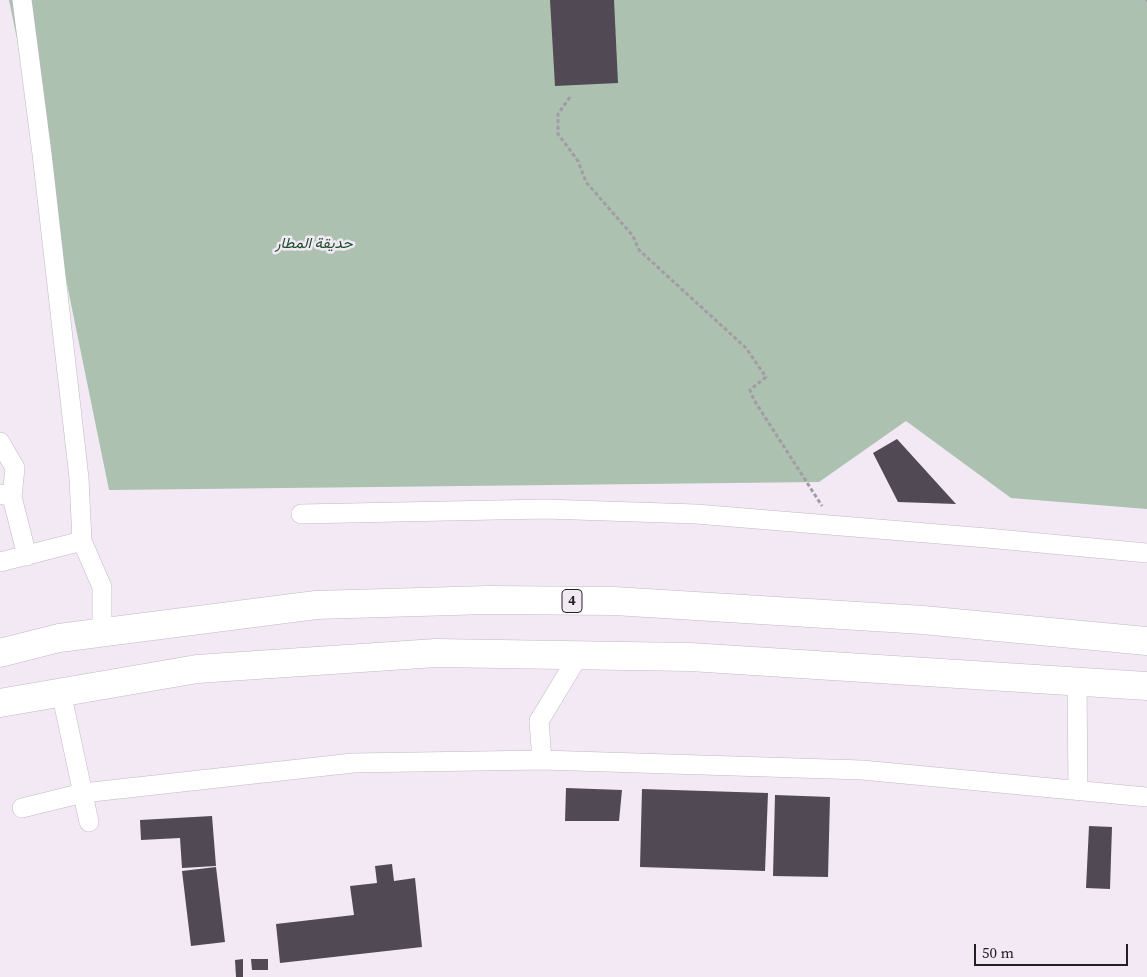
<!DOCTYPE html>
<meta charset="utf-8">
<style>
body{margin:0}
#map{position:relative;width:1147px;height:977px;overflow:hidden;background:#f2e9f4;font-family:"Source Serif 4",serif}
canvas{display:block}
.scale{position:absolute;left:974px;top:944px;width:154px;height:22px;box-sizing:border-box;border:2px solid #232024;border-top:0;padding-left:6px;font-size:15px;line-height:18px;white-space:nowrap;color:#232024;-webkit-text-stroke:4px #f2e9f4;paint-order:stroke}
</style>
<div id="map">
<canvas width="1147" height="977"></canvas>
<div class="scale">50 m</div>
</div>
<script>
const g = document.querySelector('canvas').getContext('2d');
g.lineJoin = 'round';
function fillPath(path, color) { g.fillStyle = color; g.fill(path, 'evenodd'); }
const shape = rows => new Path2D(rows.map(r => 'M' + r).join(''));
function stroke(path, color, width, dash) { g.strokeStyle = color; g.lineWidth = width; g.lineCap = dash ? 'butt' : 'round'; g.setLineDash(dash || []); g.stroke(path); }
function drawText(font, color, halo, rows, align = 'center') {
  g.font = font + ' "Source Serif 4",Vazirmatn,serif'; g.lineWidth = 5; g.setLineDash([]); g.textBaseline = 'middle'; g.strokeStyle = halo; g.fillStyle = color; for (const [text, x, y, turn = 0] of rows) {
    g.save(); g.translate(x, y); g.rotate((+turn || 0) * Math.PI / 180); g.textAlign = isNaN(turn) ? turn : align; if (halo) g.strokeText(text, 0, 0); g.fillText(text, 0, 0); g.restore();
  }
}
const green = shape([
 [9,0,1147,0,1147,509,1011,498,906,421,819,482,109,490]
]);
const building = shape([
 [550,0,614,0,618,83,555,86],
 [897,439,956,504,898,502,873,453],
 [566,788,622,790,619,821,565,821],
 [642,789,768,793,765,871,640,867],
 [775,795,830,797,828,877,773,876],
 [212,816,216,866,182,868,180,838,141,840,140,820],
 [1089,826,1112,827,1110,889,1086,888],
 [392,864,394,881,415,878,422,947,280,963,276,924,354,915,350,886,377,883,375,866],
 [216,867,225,942,191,946,182,871],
 [243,959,243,977,236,977,235,960],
 [251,959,268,959,268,970,252,970]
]);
const path = shape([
 [1146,0,1147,1],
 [570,97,558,114,558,134,578,161,586,182,633,236,639,250,746,348,766,377,750,390,754,400,822,506]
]);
const street = shape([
 [22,0,42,154,79,478,82,541],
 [0,442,15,468,12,497],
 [0,494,12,497,27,556],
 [301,514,545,509,696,514,987,538,1147,553],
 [0,562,82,541,102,587,102,633],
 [1077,682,1078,790],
 [61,692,89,822],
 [542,760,862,770,1147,797],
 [22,808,83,793,353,763,542,760,539,721,579,655]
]);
const highway = shape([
 [0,653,59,638,316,605,488,600,614,601,923,620,1147,641],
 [0,703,197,669,436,653,690,657,1147,686]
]);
const shields = [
 [572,601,20]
];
const shieldNames = [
 ["4",572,601]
];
const parkNames = [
 ["حديقة المطار",314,244]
];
fillPath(green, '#acc1b0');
fillPath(building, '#514953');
stroke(street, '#c1b8c3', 20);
stroke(highway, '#c1b8c3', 29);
stroke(path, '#a29ca4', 3, [4, 2.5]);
stroke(street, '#fff', 19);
stroke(highway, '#fff', 28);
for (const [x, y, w] of shields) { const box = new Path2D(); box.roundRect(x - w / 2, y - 11.5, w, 23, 4); g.fillStyle = '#f2e9f4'; g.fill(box); stroke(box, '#232024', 1); }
drawText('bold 14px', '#232024', null, shieldNames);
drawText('italic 15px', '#1c4e2c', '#f2e9f4', parkNames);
</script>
